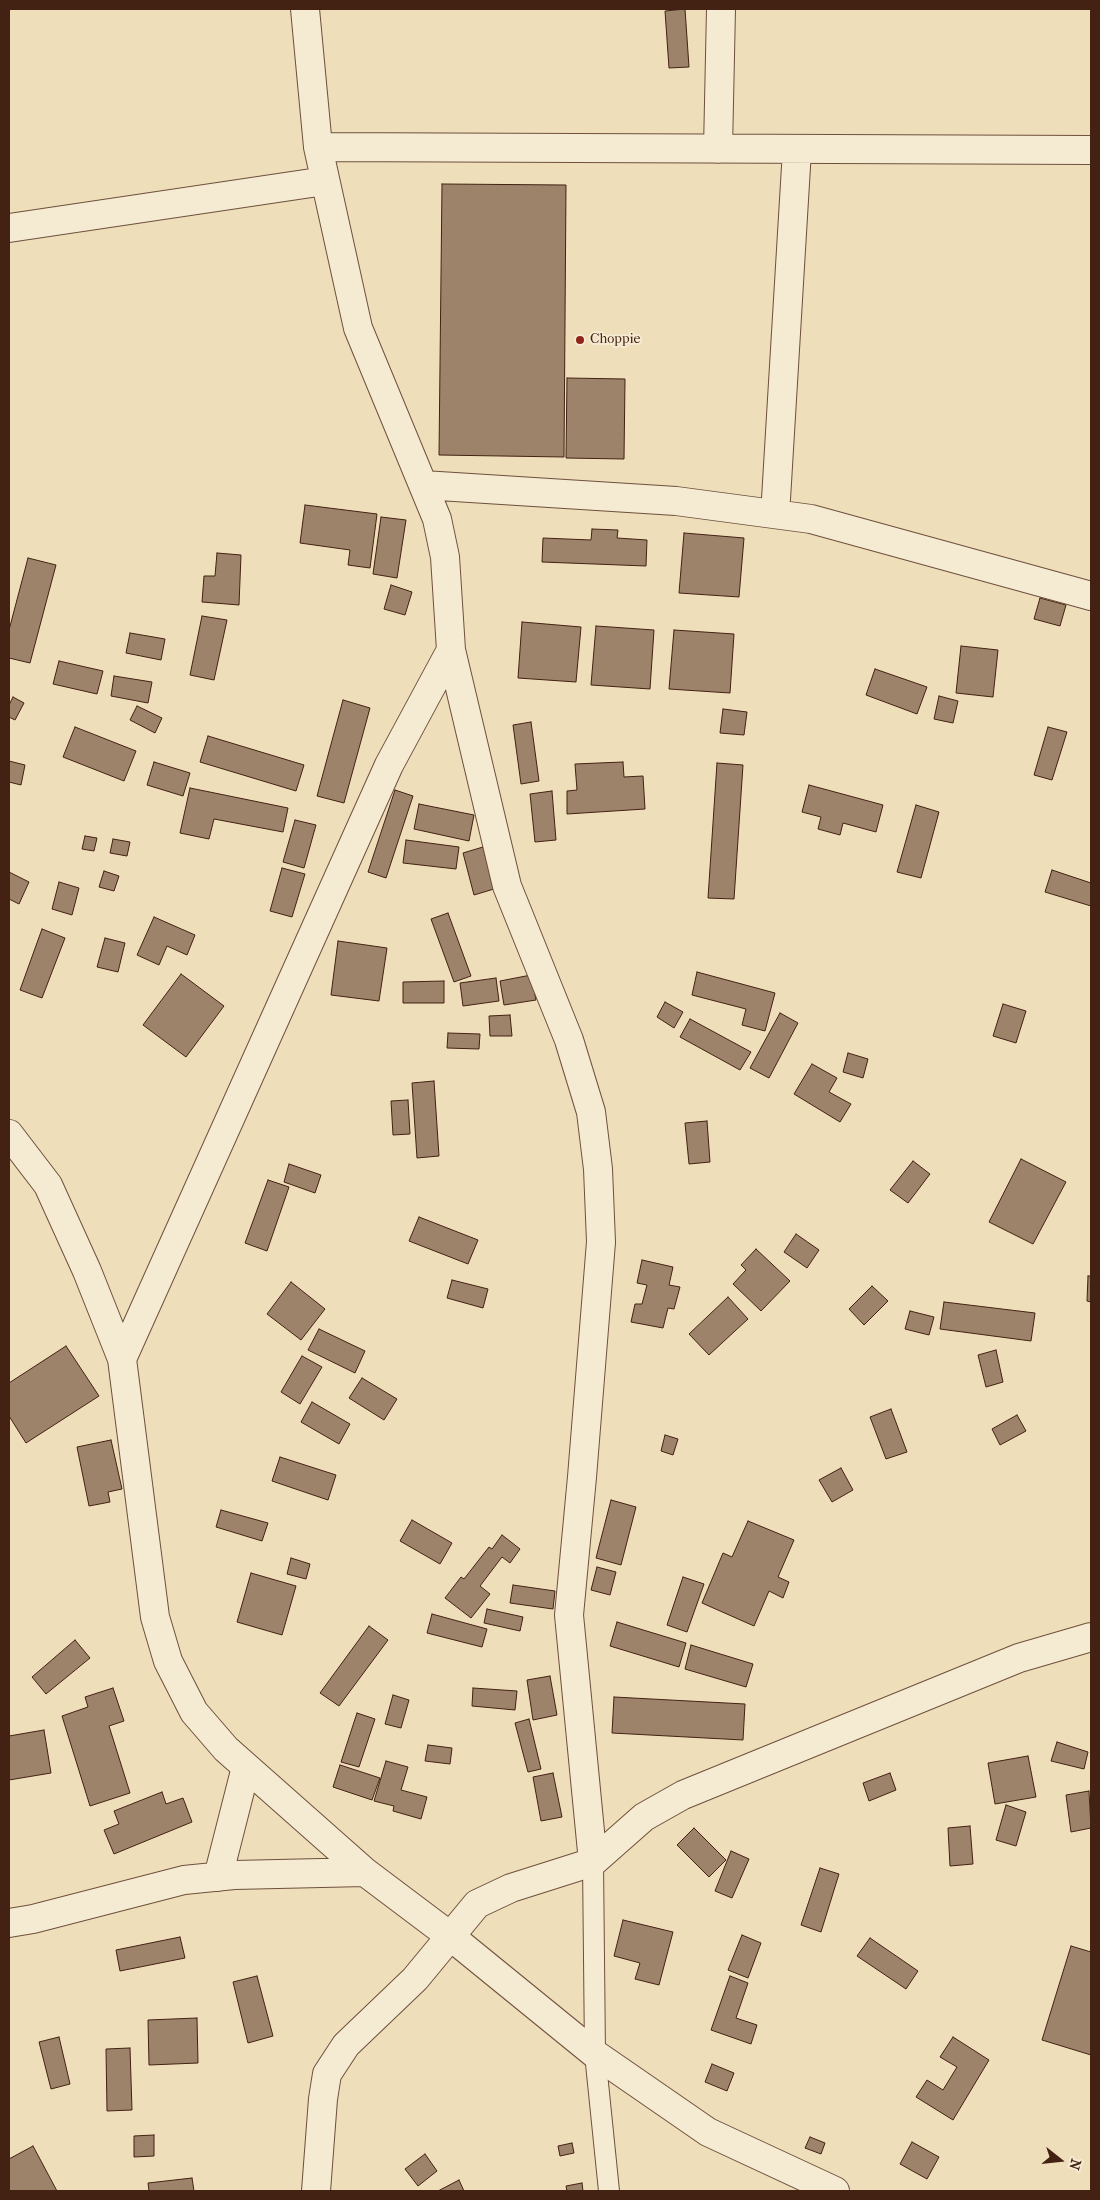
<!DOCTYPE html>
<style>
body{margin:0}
#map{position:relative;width:1100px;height:2200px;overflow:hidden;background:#efdeba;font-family:"IM FELL French Canon",serif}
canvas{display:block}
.frame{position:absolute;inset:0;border:10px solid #432113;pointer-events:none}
.north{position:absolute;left:1035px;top:2135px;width:50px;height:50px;-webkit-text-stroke:4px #f5ead2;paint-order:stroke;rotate:106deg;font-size:14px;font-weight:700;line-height:20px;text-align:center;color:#432113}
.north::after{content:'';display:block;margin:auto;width:18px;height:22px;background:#432113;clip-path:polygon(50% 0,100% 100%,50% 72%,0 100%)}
</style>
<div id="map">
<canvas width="1100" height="2200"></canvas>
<div class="frame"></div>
<div class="north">N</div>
</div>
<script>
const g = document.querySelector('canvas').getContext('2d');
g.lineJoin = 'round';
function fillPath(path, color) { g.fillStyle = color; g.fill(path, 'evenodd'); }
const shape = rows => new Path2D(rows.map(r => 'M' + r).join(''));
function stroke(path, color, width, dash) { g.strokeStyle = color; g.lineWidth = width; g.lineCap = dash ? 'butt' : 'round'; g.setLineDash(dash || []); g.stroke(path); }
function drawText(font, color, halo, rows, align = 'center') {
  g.font = font + ' "IM FELL French Canon",serif'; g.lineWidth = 4; g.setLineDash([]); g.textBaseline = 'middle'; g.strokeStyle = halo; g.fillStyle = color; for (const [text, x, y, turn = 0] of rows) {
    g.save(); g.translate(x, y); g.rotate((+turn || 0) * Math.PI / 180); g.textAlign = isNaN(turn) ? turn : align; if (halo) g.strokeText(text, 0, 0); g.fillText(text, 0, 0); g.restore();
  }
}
const building = shape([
 [685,9,689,67,669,68,665,11,685,9],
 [442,184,566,185,564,457,439,455,442,184],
 [567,378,625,379,624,459,566,458,567,378],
 [305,505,377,514,370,568,348,565,350,550,300,543,305,505],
 [381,517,406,520,397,578,373,574,381,517],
 [592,529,618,530,617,538,647,540,646,566,542,562,543,538,591,540,592,529],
 [684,533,744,538,739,597,679,593,684,533],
 [217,553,241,555,239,605,202,602,204,576,215,576,217,553],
 [28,558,56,565,30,663,9,658,9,630,28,558],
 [391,585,412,592,405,615,384,609,391,585],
 [1040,598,1066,605,1060,626,1034,619,1040,598],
 [202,616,227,620,214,680,190,675,202,616],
 [522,622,581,627,576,682,518,678,522,622],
 [596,626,654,630,650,689,591,685,596,626],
 [674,630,734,634,730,693,669,689,674,630],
 [130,633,165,639,161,660,126,653,130,633],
 [961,646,998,650,993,697,956,693,961,646],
 [59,661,103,671,97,694,53,684,59,661],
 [875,669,927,687,917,714,866,695,875,669],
 [114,676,152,682,148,703,111,696,114,676],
 [939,696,958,701,953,723,934,719,939,696],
 [13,697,24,703,15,720,9,717,9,705,13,697],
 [343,700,370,708,344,803,317,796,343,700],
 [137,706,162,718,155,733,130,720,137,706],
 [723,709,747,712,744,735,720,733,723,709],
 [531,722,539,781,521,784,513,725,531,722],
 [75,727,136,751,124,781,63,757,75,727],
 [1048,727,1067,732,1052,780,1034,775,1048,727],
 [208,736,304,765,296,791,200,762,208,736],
 [9,761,25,765,21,785,9,782,9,761],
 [154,762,190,773,183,796,147,785,154,762],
 [623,762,624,777,643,776,645,809,567,814,567,791,577,790,575,764,623,762],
 [717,763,743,765,734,899,708,898,717,763],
 [809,785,883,805,876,832,843,823,840,835,818,829,821,817,802,812,809,785],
 [190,788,288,808,283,832,214,819,209,839,180,833,190,788],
 [395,790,413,796,386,878,368,872,395,790],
 [552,791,556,840,535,842,530,794,552,791],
 [419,804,474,815,469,841,414,829,419,804],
 [916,805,939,812,921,878,897,872,916,805],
 [295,820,316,825,304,868,283,862,295,820],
 [85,836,97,838,94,851,82,849,85,836],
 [113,839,130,842,127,856,110,853,113,839],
 [406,840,459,847,456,869,403,863,406,840],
 [483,847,494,889,474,895,463,853,483,847],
 [282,868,305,874,292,917,270,911,282,868],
 [1052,870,1091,883,1091,906,1045,892,1052,870],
 [104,871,119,876,114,891,99,887,104,871],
 [9,872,29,882,19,904,9,899,9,872],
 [59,882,79,888,72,915,52,909,59,882],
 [448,913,471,976,454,982,431,919,448,913],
 [154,917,195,935,187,955,167,946,159,965,137,955,154,917],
 [42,929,65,938,42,998,20,990,42,929],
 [105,938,125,943,118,972,97,967,105,938],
 [338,941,387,948,379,1001,331,995,338,941],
 [697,972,775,993,765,1031,742,1025,746,1009,692,995,697,972],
 [181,974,224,1006,186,1057,143,1025,181,974],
 [531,975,536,1000,504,1005,500,981,531,975],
 [496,978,499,1001,463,1006,460,983,496,978],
 [444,981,444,1003,403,1003,403,982,444,981],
 [665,1002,683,1012,674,1028,657,1017,665,1002],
 [1003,1004,1026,1011,1016,1043,993,1036,1003,1004],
 [780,1013,798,1023,769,1078,750,1068,780,1013],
 [510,1015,512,1036,490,1036,489,1016,510,1015],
 [690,1019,751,1052,740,1070,680,1037,690,1019],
 [448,1033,480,1034,479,1049,447,1048,448,1033],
 [848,1053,868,1059,863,1078,843,1072,848,1053],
 [812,1064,837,1078,829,1092,851,1104,840,1122,794,1094,812,1064],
 [434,1081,439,1156,417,1158,412,1083,434,1081],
 [408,1100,410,1134,393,1135,391,1101,408,1100],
 [707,1121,710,1162,689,1164,685,1123,707,1121],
 [1021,1159,1066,1182,1033,1244,989,1222,1021,1159],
 [913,1161,930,1174,908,1203,890,1190,913,1161],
 [289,1164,321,1175,315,1193,284,1182,289,1164],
 [268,1180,289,1187,267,1251,245,1243,268,1180],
 [419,1217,478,1240,468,1264,409,1241,419,1217],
 [796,1234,819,1250,807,1268,784,1252,796,1234],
 [756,1249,790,1281,761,1311,733,1284,746,1270,741,1265,756,1249],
 [642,1260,673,1267,669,1285,680,1287,674,1309,668,1308,663,1328,631,1322,635,1304,642,1304,647,1285,637,1283,642,1260],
 [1088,1276,1091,1276,1091,1302,1087,1301,1088,1276],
 [452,1280,488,1289,483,1308,447,1298,452,1280],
 [291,1282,325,1309,301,1340,267,1314,291,1282],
 [872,1286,888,1301,864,1325,849,1309,872,1286],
 [728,1297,748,1319,709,1355,689,1334,728,1297],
 [944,1302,1035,1313,1031,1341,940,1329,944,1302],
 [910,1311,934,1317,929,1335,905,1329,910,1311],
 [319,1329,365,1351,355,1373,308,1350,319,1329],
 [66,1346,99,1396,26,1443,9,1416,9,1383,66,1346],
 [996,1350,1003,1382,986,1387,978,1355,996,1350],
 [302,1356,322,1367,300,1404,281,1392,302,1356],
 [362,1378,397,1399,384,1420,349,1398,362,1378],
 [312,1402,350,1424,339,1444,301,1422,312,1402],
 [891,1409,907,1452,886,1459,870,1417,891,1409],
 [1017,1415,1026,1431,1000,1445,992,1429,1017,1415],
 [665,1435,678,1439,673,1455,661,1451,665,1435],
 [111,1440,122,1489,108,1492,110,1502,89,1506,77,1447,111,1440],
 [280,1457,336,1475,328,1500,272,1481,280,1457],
 [841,1468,853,1490,832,1502,819,1480,841,1468],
 [611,1500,636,1507,621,1565,596,1558,611,1500],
 [221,1510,268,1523,262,1541,216,1527,221,1510],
 [412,1520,452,1543,440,1564,400,1541,412,1520],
 [748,1521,794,1540,778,1577,789,1582,783,1598,769,1591,754,1626,702,1603,723,1553,732,1557,748,1521],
 [502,1535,520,1549,510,1563,502,1557,480,1586,490,1594,471,1618,445,1598,461,1577,464,1579,489,1547,492,1549,502,1535],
 [291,1558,310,1564,306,1579,287,1574,291,1558],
 [597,1567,616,1572,610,1595,591,1590,597,1567],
 [251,1573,296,1586,282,1635,237,1622,251,1573],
 [683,1577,704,1584,687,1632,667,1625,683,1577],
 [513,1585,555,1591,553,1609,510,1603,513,1585],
 [487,1609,523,1617,520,1631,484,1623,487,1609],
 [432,1614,487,1629,482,1647,427,1633,432,1614],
 [617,1622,686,1643,679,1667,610,1646,617,1622],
 [369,1626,388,1640,339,1706,320,1693,369,1626],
 [75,1640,90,1658,46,1694,32,1677,75,1640],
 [691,1645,753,1664,746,1687,685,1669,691,1645],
 [550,1676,557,1715,533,1720,527,1680,550,1676],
 [113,1688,124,1721,109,1726,130,1793,90,1806,62,1716,88,1707,85,1697,113,1688],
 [473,1688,517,1691,515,1710,472,1706,473,1688],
 [393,1695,409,1700,401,1728,385,1724,393,1695],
 [614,1697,745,1704,743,1740,612,1733,614,1697],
 [357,1713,375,1719,359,1767,341,1762,357,1713],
 [529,1719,541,1769,528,1772,515,1723,529,1719],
 [44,1730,51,1773,9,1780,9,1736,44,1730],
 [1057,1742,1088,1752,1084,1769,1051,1761,1057,1742],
 [428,1745,452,1748,450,1764,425,1761,428,1745],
 [1028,1756,1036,1797,995,1804,988,1763,1028,1756],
 [386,1761,408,1767,401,1790,427,1797,421,1819,393,1811,394,1806,374,1801,386,1761],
 [340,1765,380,1778,372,1800,333,1787,340,1765],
 [553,1773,562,1817,541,1821,533,1777,553,1773],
 [890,1773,896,1790,869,1801,863,1783,890,1773],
 [1089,1791,1091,1828,1071,1832,1066,1795,1089,1791],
 [162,1792,166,1804,183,1798,192,1822,114,1854,104,1830,119,1824,114,1811,162,1792],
 [1006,1805,1026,1812,1016,1846,996,1840,1006,1805],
 [970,1826,973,1864,950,1866,948,1828,970,1826],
 [694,1828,726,1860,709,1877,677,1845,694,1828],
 [731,1851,749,1859,732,1898,715,1891,731,1851],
 [820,1868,839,1874,821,1932,801,1925,820,1868],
 [623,1920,673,1932,659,1985,635,1979,640,1963,614,1956,623,1920],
 [742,1935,761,1943,748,1978,728,1970,742,1935],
 [180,1937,185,1958,120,1971,116,1950,180,1937],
 [870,1938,918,1971,906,1989,857,1956,870,1938],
 [1071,1946,1091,1952,1091,2055,1042,2040,1071,1946],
 [257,1976,273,2036,248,2043,233,1982,257,1976],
 [730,1976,748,1983,736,2018,757,2025,751,2044,711,2030,730,1976],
 [197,2018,198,2063,149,2065,148,2020,197,2018],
 [59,2037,70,2084,51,2089,39,2042,59,2037],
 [953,2037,989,2060,953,2120,916,2097,927,2080,943,2090,957,2067,940,2057,953,2037],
 [130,2048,132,2110,107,2111,106,2049,130,2048],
 [712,2064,734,2073,727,2091,705,2082,712,2064],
 [154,2135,154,2156,134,2157,134,2136,154,2135],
 [810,2137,825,2143,821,2154,805,2148,810,2137],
 [912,2142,939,2157,927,2179,900,2164,912,2142],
 [572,2143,574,2153,560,2156,558,2146,572,2143],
 [33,2146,57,2191,9,2191,9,2159,33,2146],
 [425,2154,437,2171,418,2186,405,2169,425,2154],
 [192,2178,194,2191,149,2191,148,2183,192,2178],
 [459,2180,464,2191,438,2191,459,2180],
 [582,2183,583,2191,567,2191,566,2186,582,2183]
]);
const service = shape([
 [593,1862,595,2054,609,2191]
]);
const minor = shape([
 [305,9,318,147,358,328,437,519,445,557,451,650,507,886,569,1040,591,1112,598,1169,601,1242,582,1477,569,1615,593,1862],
 [318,147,1091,150],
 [718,149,721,9],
 [9,228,325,181],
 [423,485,676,501,811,519,1091,596],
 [776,499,797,150],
 [9,1134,48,1185,87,1271,122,1359,155,1617,168,1661,194,1712,226,1749,365,1872,450,1936,595,2054,708,2132,835,2191],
 [122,1359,389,765,451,650],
 [218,1877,246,1767],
 [9,1923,33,1919,184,1880,234,1875,365,1872],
 [316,2191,323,2099,327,2074,346,2045,415,1979,477,1904,511,1888,593,1862,644,1817,683,1795,1019,1658,1091,1637]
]);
const markers = [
 [580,340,5,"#8f2418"]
];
const poiNames = [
 ["Choppie",590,340]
];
fillPath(building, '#9c836a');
stroke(building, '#432113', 1);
stroke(service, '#6e503d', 22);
stroke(minor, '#6e503d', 30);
stroke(service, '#f5ead2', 20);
stroke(minor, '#f5ead2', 28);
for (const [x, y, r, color] of markers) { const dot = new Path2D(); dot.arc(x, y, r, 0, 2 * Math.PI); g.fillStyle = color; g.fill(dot); stroke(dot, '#f5ead2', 2); }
drawText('14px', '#432113', '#f5ead2', poiNames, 'left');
</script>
